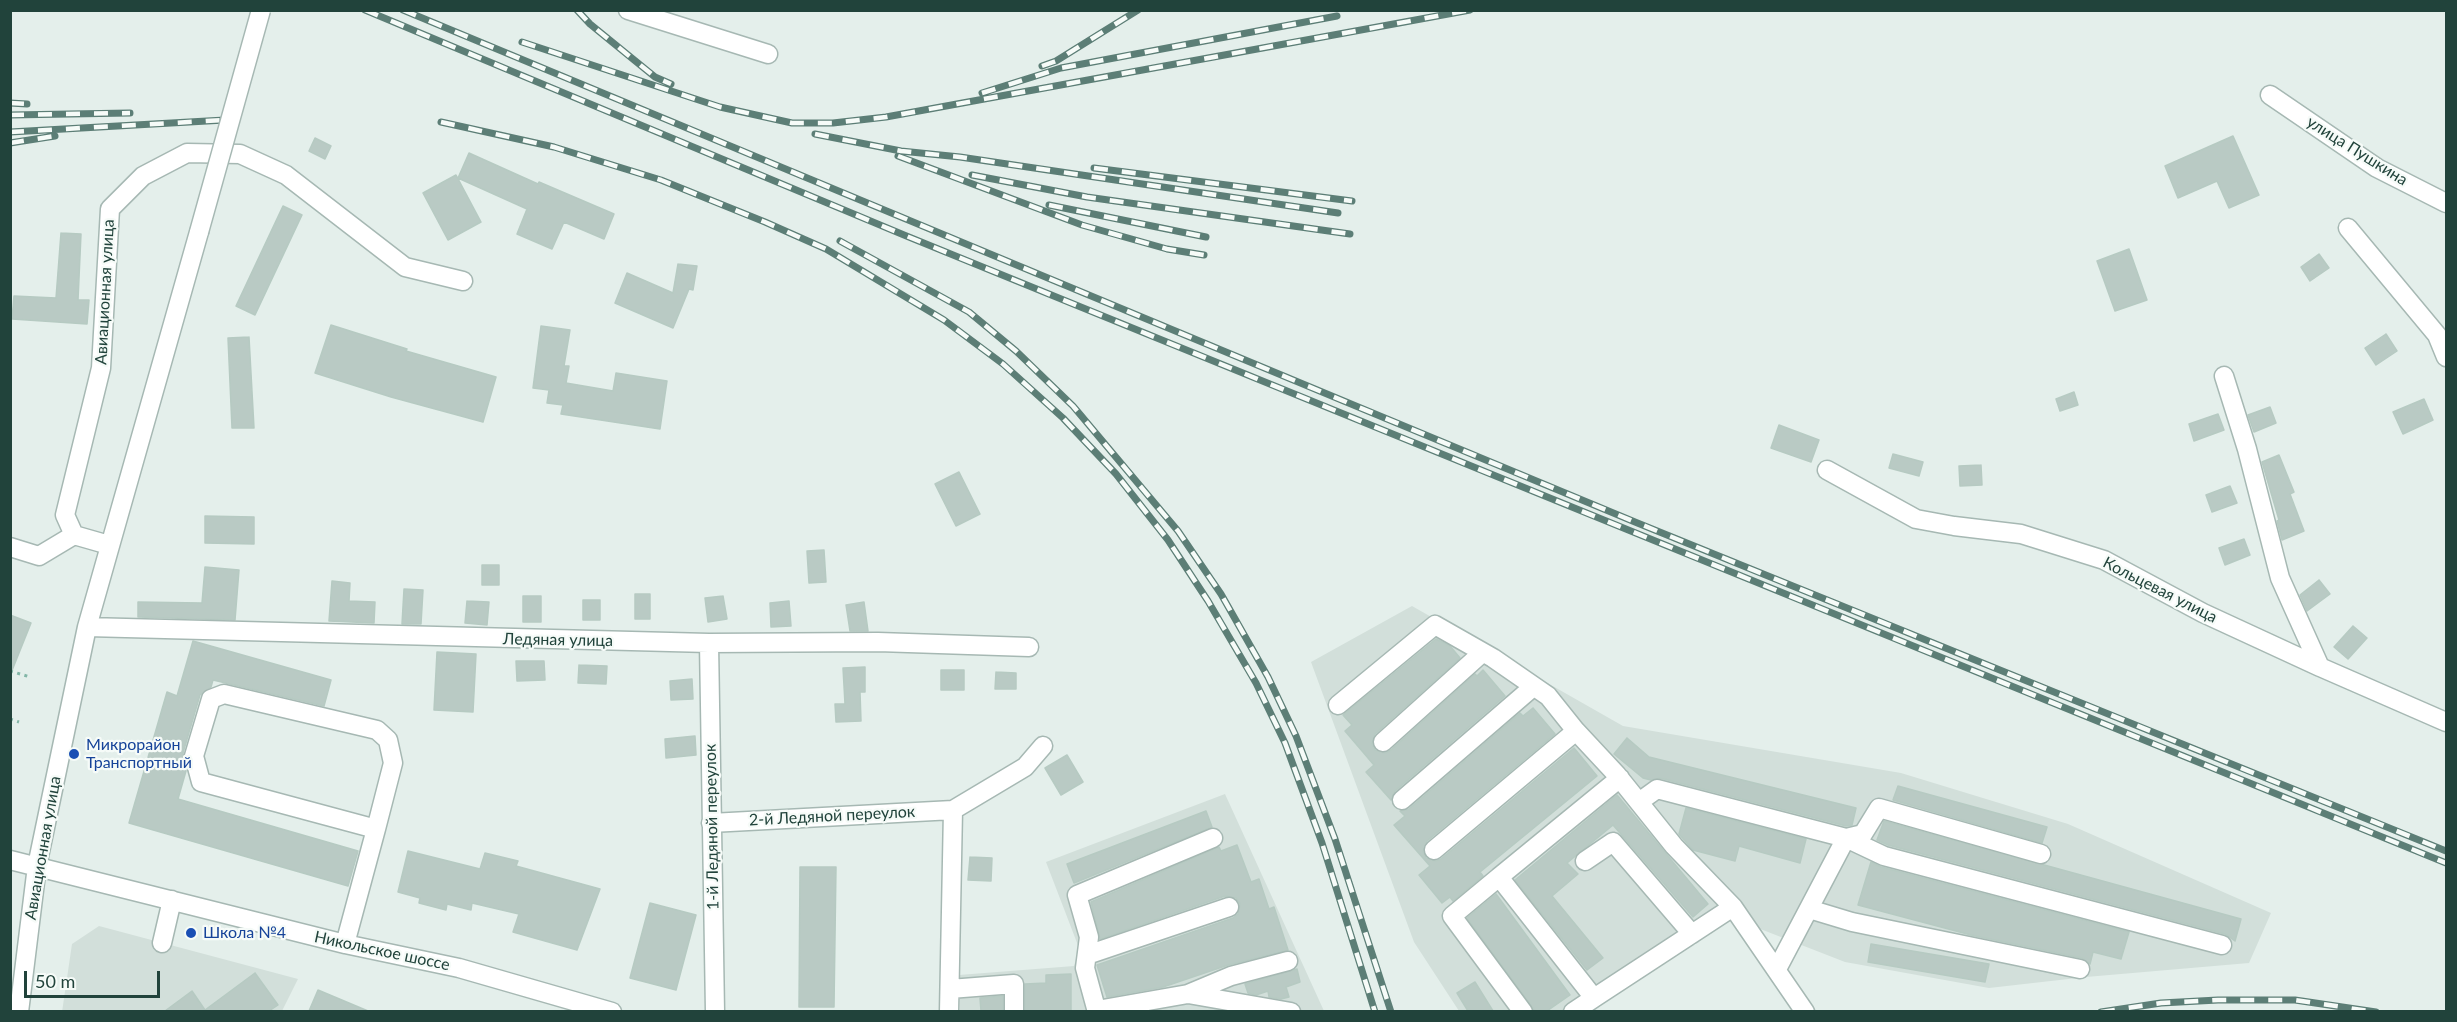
<!DOCTYPE html>
<meta charset="utf-8">
<style>
body{margin:0}
#map{position:relative;width:2457px;height:1022px;overflow:hidden;background:#e4efeb;font-family:Lato,sans-serif}
canvas{display:block}
.frame{position:absolute;inset:0;border:12px solid #21433b;pointer-events:none}
.scale{position:absolute;left:24px;top:971px;width:136px;height:27px;box-sizing:border-box;border:3px solid #21433b;border-top:0;padding-left:8px;font-size:18px;line-height:21px;white-space:nowrap;color:#21433b;-webkit-text-stroke:4px #f6fbf8;paint-order:stroke}
</style>
<div id="map">
<canvas width="2457" height="1022"></canvas>
<div class="frame"></div>
<div class="scale">50 m</div>
</div>
<script>
const g = document.querySelector('canvas').getContext('2d');
g.lineJoin = 'round';
function fillPath(path, color) { g.fillStyle = color; g.fill(path, 'evenodd'); }
const shape = rows => new Path2D(rows.map(r => 'M' + r).join(''));
function stroke(path, color, width, dash) { g.strokeStyle = color; g.lineWidth = width; g.lineCap = dash ? 'butt' : 'round'; g.setLineDash(dash || []); g.stroke(path); }
function drawText(font, color, halo, rows, align = 'center') {
  g.font = font + ' Lato,sans-serif'; g.lineWidth = 4.5; g.setLineDash([]); g.textBaseline = 'middle'; g.strokeStyle = halo; g.fillStyle = color; for (const [text, x, y, turn = 0] of rows) {
    g.save(); g.translate(x, y); g.rotate((+turn || 0) * Math.PI / 180); g.textAlign = isNaN(turn) ? turn : align; if (halo) g.strokeText(text, 0, 0); g.fillText(text, 0, 0); g.restore();
  }
}
const built = shape([
 [1412,606,1623,726,1901,773,2068,824,2271,913,2249,963,2086,977,1989,988,1845,962,1727,916,1584,1011,1459,1011,1414,942,1311,662],
 [1225,794,1324,1011,960,1011,959,975,1074,966,1079,948,1046,862],
 [99,926,298,979,282,1011,62,1012,72,944]
]);
const building = shape([
 [2233,136,2259,195,2229,208,2217,181,2178,198,2165,166,2233,136],
 [315,138,331,146,325,159,309,151,315,138],
 [469,153,538,184,539,182,614,214,604,239,564,222,552,249,517,234,527,209,458,178,469,153],
 [456,175,481,222,448,240,423,193,456,175],
 [283,206,302,215,255,315,236,306,283,206],
 [61,233,81,234,78,300,89,300,87,324,12,319,14,296,56,298,61,233],
 [2129,249,2147,300,2115,311,2097,261,2129,249],
 [2319,254,2329,268,2310,281,2301,267,2319,254],
 [678,264,697,266,693,290,689,289,673,328,615,303,627,273,673,293,678,264],
 [331,325,407,349,406,351,496,377,483,422,391,397,315,373,331,325],
 [541,326,570,330,564,366,569,366,566,383,613,391,616,373,667,381,660,429,561,414,563,405,547,403,549,390,533,388,541,326],
 [2386,334,2397,351,2376,365,2365,348,2386,334],
 [249,337,254,428,232,428,228,338,249,337],
 [2074,392,2078,405,2060,411,2056,399,2074,392],
 [2424,399,2433,420,2403,434,2393,412,2424,399],
 [2270,407,2276,423,2254,432,2248,415,2270,407],
 [2218,414,2224,430,2194,441,2189,424,2218,414],
 [1779,425,1819,440,1811,462,1771,448,1779,425],
 [1893,454,1923,462,1919,476,1889,468,1893,454],
 [2279,455,2294,492,2290,494,2304,531,2282,540,2277,521,2279,520,2262,462,2279,455],
 [1981,465,1982,485,1960,486,1959,466,1981,465],
 [959,472,980,514,956,526,935,484,959,472],
 [2230,486,2237,503,2212,512,2206,495,2230,486],
 [205,516,254,517,254,544,205,543,205,516],
 [2244,539,2250,555,2225,565,2219,548,2244,539],
 [824,550,826,582,809,583,807,551,824,550],
 [482,565,499,565,499,585,482,585,482,565],
 [205,567,239,570,235,620,138,617,138,602,202,603,205,567],
 [2319,580,2330,594,2307,611,2300,595,2319,580],
 [332,581,350,583,349,601,375,602,374,623,329,621,332,581],
 [404,589,423,590,421,624,402,624,404,589],
 [635,594,650,594,650,619,635,619,635,594],
 [523,596,541,596,541,622,523,622,523,596],
 [723,596,727,619,708,622,705,598,723,596],
 [583,600,600,600,600,620,583,620,583,600],
 [467,601,489,602,487,625,465,623,467,601],
 [789,601,791,626,771,627,770,603,789,601],
 [864,602,868,631,850,631,846,605,864,602],
 [10,615,31,623,11,673,10,672,10,615],
 [2353,626,2367,638,2348,659,2334,647,2353,626],
 [1436,639,1450,646,1460,658,1375,734,1372,744,1375,750,1385,753,1391,750,1475,674,1477,676,1483,670,1505,696,1395,791,1391,800,1366,772,1374,765,1345,731,1352,725,1343,715,1436,639],
 [193,641,331,680,324,706,213,680,211,687,200,695,183,753,186,771,178,799,358,851,348,886,129,823,167,692,177,696,193,641],
 [437,652,476,654,473,712,434,710,437,652],
 [516,661,544,661,545,680,517,681,516,661],
 [579,665,607,666,606,684,578,683,579,665],
 [865,667,865,692,860,692,861,721,836,722,835,704,845,704,843,668,865,667],
 [941,670,964,670,964,690,941,690,941,670],
 [996,672,1016,673,1016,689,995,689,996,672],
 [692,679,693,699,671,700,670,681,692,679],
 [1533,708,1555,734,1427,841,1423,851,1426,858,1435,861,1441,859,1574,748,1597,776,1480,872,1483,876,1453,901,1450,897,1442,903,1419,875,1430,866,1394,825,1405,816,1400,811,1409,809,1520,713,1523,716,1533,708],
 [695,736,696,755,666,758,665,739,695,736],
 [1627,738,1649,757,1856,808,1852,825,1846,826,1660,778,1651,780,1643,778,1614,754,1627,738],
 [1067,755,1083,782,1061,795,1045,768,1067,755],
 [1898,786,2047,827,2042,843,1893,800,1898,786],
 [1617,795,1708,904,1693,917,1613,825,1567,863,1578,874,1552,896,1603,958,1587,970,1515,880,1617,795],
 [1686,808,1806,839,1800,863,1739,846,1735,861,1693,850,1679,834,1686,808],
 [1206,811,1212,827,1074,883,1067,864,1206,811],
 [1884,821,2241,919,2235,941,2225,934,1888,845,1877,840,1884,821],
 [1237,845,1251,882,1259,879,1269,909,1274,907,1288,950,1228,965,1163,987,1107,997,1097,965,1233,918,1238,914,1240,904,1236,898,1225,896,1100,939,1091,902,1219,847,1221,851,1237,845],
 [408,851,480,869,485,853,518,861,516,866,600,889,577,950,513,932,519,914,472,903,471,910,447,904,446,910,419,903,420,898,398,892,408,851],
 [970,857,992,858,991,881,968,880,970,857],
 [1871,862,1881,867,2129,932,2121,959,2093,952,2090,964,2082,958,1971,935,1858,905,1871,862],
 [800,867,836,867,834,1007,799,1007,800,867],
 [1496,894,1570,995,1547,1011,1535,1011,1467,918,1496,894],
 [650,903,696,915,676,990,630,978,650,903],
 [1871,944,1989,964,1985,982,1868,962,1871,944],
 [1297,969,1300,982,1286,987,1289,997,1281,999,1269,997,1268,991,1256,995,1248,993,1245,984,1297,969],
 [255,973,278,1005,269,1011,165,1011,192,991,205,1010,255,973],
 [1071,974,1071,1011,1025,1011,1025,984,1046,983,1046,975,1071,974],
 [1475,982,1493,1011,1468,1011,1457,993,1475,982],
 [318,990,368,1011,309,1011,318,990],
 [1003,996,1003,1011,981,1011,980,998,1003,996]
]);
const path = shape([
 [10,671,30,677],
 [10,719,19,722]
]);
const minor = shape([
 [628,10,768,54],
 [2270,95,2377,168,2446,203],
 [2348,228,2437,335,2446,357],
 [2224,376,2247,449,2280,578,2320,667,2446,722],
 [1827,470,1916,519,1954,526,2021,534,2104,560,2203,613,2320,667],
 [109,545,74,535,65,515,101,368,110,209,143,176,187,153,240,154,286,175,405,267,463,281],
 [10,547,39,556,74,535],
 [87,627,709,643,878,642,1029,647],
 [709,643,715,1012],
 [1338,705,1435,625,1493,658,1548,696,1576,731,1617,775,1674,846,1733,907,1805,1012],
 [1383,742,1482,653],
 [1620,778,1499,877,1594,998,1733,907],
 [1402,800,1533,687],
 [1639,802,1657,789,1846,838,1777,969],
 [953,810,1025,767,1043,746],
 [711,823,953,810,949,1012],
 [1846,838,1884,856,2222,945],
 [1846,838,1863,834,1879,808,2041,854],
 [1434,850,1576,731],
 [10,860,345,944,459,968,612,1012],
 [1585,861,1613,842,1692,934],
 [1499,877,1452,916,1523,1012],
 [1809,909,1852,922,2080,969],
 [162,943,172,900],
 [345,944,376,829,201,782,194,756,211,699,224,694,377,730,388,740,393,763,376,829],
 [1087,955,1229,907],
 [950,989,1014,984,1014,1012],
 [1188,994,1231,976,1288,961],
 [1097,1010,1188,994,1291,1012],
 [19,1012,37,866,87,627,199,232],
 [1097,1012,1085,968,1089,937,1077,895,1213,838],
 [1573,1012,1594,998]
]);
const rail = shape([
 [365,10,904,235,2446,863],
 [403,10,1635,522,2446,851],
 [577,10,590,24,655,77,671,84],
 [522,42,720,107,792,123,833,123,886,117,1470,10],
 [1042,66,1056,61,1138,10],
 [982,93,1061,68,1337,16],
 [10,103,27,104],
 [10,115,130,113],
 [441,122,554,147,661,180,765,222,826,249,944,320,1003,364,1063,418,1116,474,1168,540,1208,601,1256,683,1285,743,1322,843,1375,1012],
 [10,132,225,120],
 [815,134,901,151,960,157,1338,213],
 [10,143,55,136],
 [898,156,1082,225,1167,249,1204,255],
 [1094,168,1352,201],
 [972,175,1087,197,1350,234],
 [1049,205,1206,237],
 [840,241,969,312,1016,351,1073,406,1178,531,1221,594,1268,677,1296,736,1335,839,1391,1012],
 [2101,1012,2161,1003,2218,1000,2295,1000,2376,1012]
]);
const minorBridge = shape([
 [199,232,261,10]
]);
const markers = [
 [74,754,6,"#1a4fb4"],
 [191,933,6,"#1a4fb4"]
];
const streetNames = [
 ["улица Пушкина",2357,151,32],
 ["Авиационная улица",105,292,-87],
 ["Кольцевая улица",2160,590,27],
 ["Ледяная улица",558,640,1],
 ["2-й Ледяной переулок",832,816,-3],
 ["1-й Ледяной переулок",712,827,-91],
 ["Авиационная улица",43,848,-80],
 ["Никольское шоссе",382,951,12]
];
const transitNames = [
 ["Микрорайон",86,745],
 ["Транспортный",86,763],
 ["Школа №4",203,933]
];
fillPath(built, '#d2dfda');
fillPath(building, '#b9cac4');
stroke(building, '#b6cac2', 1.5);
stroke(minor, '#a6b8b3', 21);
stroke(path, '#82b6a7', 3, [3, 4.5]);
stroke(minor, '#fff', 18);
stroke(rail, '#5c7e76', 7);
stroke(rail, '#f6fbf8', 4.5, [14]);
stroke(minorBridge, '#a6b8b3', 21, []);
stroke(minorBridge, '#fff', 18);
for (const [x, y, r, color] of markers) { const dot = new Path2D(); dot.arc(x, y, r, 0, 2 * Math.PI); g.fillStyle = color; g.fill(dot); stroke(dot, '#f6fbf8', 2); }
drawText('16px', '#21433b', '#f6fbf8', streetNames);
drawText('16px', '#164399', '#f6fbf8', transitNames, 'left');
</script>
